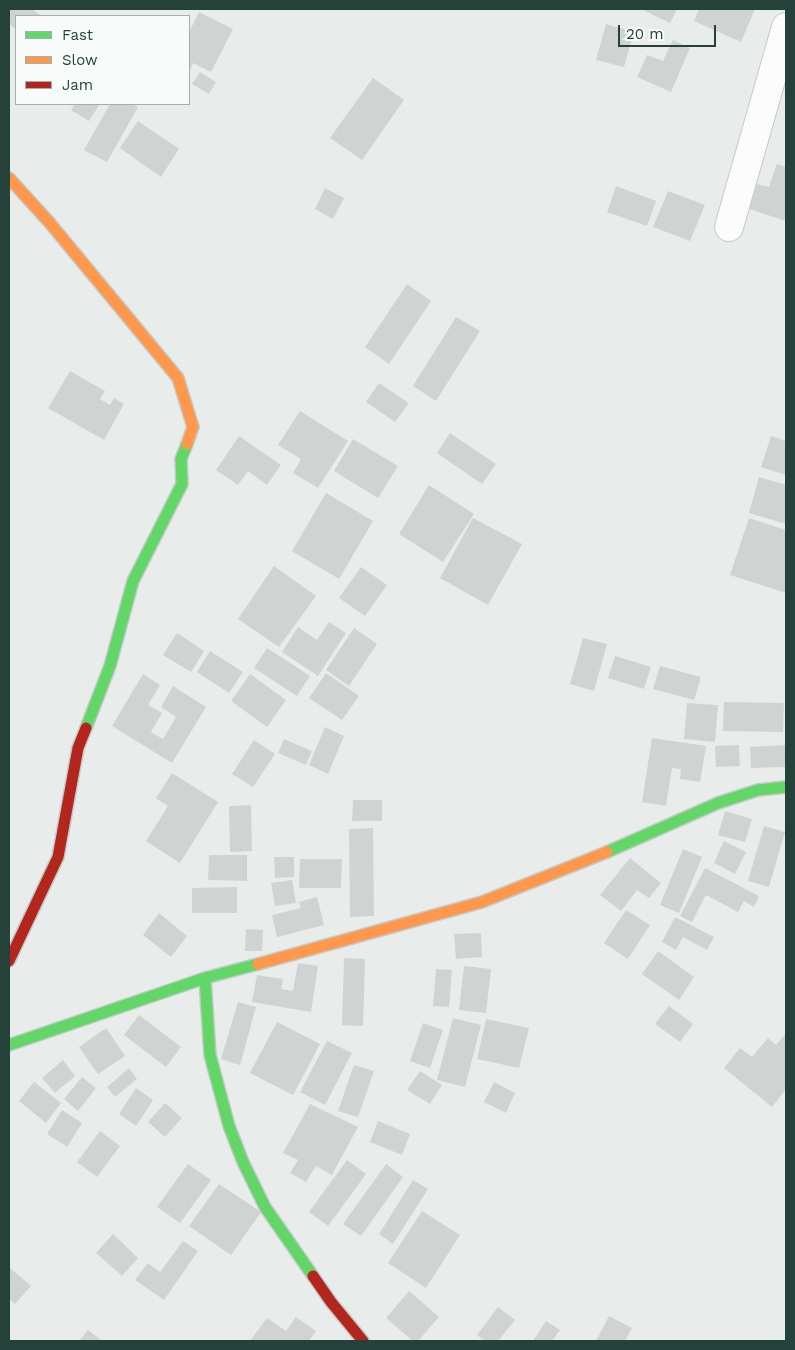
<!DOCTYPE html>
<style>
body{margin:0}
#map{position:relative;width:795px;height:1350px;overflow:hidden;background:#e8edeb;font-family:"Work Sans",sans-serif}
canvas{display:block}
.frame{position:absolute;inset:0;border:10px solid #24423a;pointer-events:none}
.legend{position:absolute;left:15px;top:15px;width:175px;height:90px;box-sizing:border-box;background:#f7fbf9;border:1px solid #a3b1ad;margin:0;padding:6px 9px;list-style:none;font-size:15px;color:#24423a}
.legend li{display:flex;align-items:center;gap:10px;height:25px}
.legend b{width:25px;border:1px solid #a3b1ad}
.scale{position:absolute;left:618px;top:25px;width:98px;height:22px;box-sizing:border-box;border:2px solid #24423a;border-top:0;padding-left:6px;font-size:15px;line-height:18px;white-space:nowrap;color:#24423a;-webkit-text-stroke:4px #f7fbf9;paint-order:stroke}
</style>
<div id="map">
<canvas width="795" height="1350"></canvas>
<div class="frame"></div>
<ul class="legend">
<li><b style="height:6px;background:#63d668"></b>Fast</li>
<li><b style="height:6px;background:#ff974d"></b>Slow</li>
<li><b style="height:6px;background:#b3261e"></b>Jam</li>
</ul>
<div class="scale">20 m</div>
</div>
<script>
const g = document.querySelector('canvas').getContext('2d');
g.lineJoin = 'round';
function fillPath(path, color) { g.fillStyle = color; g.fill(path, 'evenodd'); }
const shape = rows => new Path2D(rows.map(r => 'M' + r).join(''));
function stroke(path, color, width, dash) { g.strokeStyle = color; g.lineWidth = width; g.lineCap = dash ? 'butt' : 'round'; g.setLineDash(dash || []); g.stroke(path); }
const building = shape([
 [9,9,31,9,42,16,16,16,16,29,9,24],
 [641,9,677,9,670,23],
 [699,9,755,9,741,42,694,21],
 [199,12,233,29,211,72,193,63,189,73,189,32],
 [606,24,634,32,624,67,596,60],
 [673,40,690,48,671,92,637,77,647,55,663,61],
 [200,72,216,82,209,94,192,84],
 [373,78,404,100,362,160,330,138],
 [75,104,100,104,89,121,71,110],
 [110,104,132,104,138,107,107,162,84,150],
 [138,121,179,149,161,177,120,148],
 [777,164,786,167,786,221,749,209,757,184,769,187],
 [616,186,656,201,647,226,607,212],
 [325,188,344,198,333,219,315,209],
 [668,191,705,205,690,241,653,227],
 [407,284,431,301,389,364,365,347],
 [456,317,480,331,436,401,413,386],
 [70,371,105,391,100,399,110,405,114,398,124,404,104,440,48,408],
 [379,383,409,403,395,422,366,402],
 [300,411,348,441,318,488,293,473,301,459,278,445],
 [450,433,496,464,482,484,437,453],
 [239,436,281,465,267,485,248,471,238,485,216,470],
 [771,436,786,441,786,475,761,467],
 [353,439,398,466,378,498,334,471],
 [759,477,786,485,786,524,749,513],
 [429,485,474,514,443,562,399,534],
 [326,493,373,521,339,579,292,551],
 [473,518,522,544,488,605,440,578],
 [749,518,786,530,786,593,730,575],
 [274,566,316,596,279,647,238,619],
 [361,567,387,585,365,616,339,598],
 [329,622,346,633,318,676,282,652,298,627,317,640],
 [354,628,377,644,349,686,326,670],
 [177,633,204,651,191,672,163,655],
 [583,638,607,644,594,691,570,684],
 [267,648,310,676,297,696,254,668],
 [210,651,243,672,229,693,197,672],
 [615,656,651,667,644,689,608,678],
 [660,666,701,677,694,700,653,689],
 [326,673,359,696,342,720,309,698],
 [143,674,160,685,148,705,162,713,151,732,163,739,176,717,161,707,173,686,206,707,172,763,112,726],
 [250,674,286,700,267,727,231,701],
 [724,702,784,703,783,732,723,731],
 [687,703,718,705,715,742,684,739],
 [325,727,344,736,328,774,309,765],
 [652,738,706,746,700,782,680,779,681,769,672,768,666,806,642,802],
 [284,739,312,751,306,765,278,753],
 [254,740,275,754,253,787,232,774],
 [739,745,740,766,716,767,715,746],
 [786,745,786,767,751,768,750,747],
 [172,773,218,802,180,863,146,841,168,806,156,798],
 [353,800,382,800,382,821,352,821],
 [251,805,252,851,230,852,229,806],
 [725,811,752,819,745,842,718,835],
 [764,826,785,832,769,887,748,881],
 [373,828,374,916,350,917,349,829],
 [724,841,746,852,735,874,714,863],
 [683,849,702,857,679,913,660,905],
 [209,855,247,855,247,881,208,880],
 [274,857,294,857,294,877,275,878],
 [630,858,661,883,649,898,637,890,621,911,600,895],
 [300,859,342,859,341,888,299,888],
 [705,868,759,896,754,907,744,901,738,912,706,895,692,922,680,916],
 [292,880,296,903,275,906,271,883],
 [237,887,237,913,192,913,192,888],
 [317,897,324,925,277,937,272,915,301,908,299,902],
 [626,910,650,925,628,959,604,943],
 [159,913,187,936,171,957,143,935],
 [675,917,714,937,707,950,683,937,676,950,662,942],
 [246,929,263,930,262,951,245,951],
 [481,933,482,957,456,959,454,934],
 [658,951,694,977,679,1000,642,974],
 [344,958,365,959,363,1026,342,1025],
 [298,963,318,966,311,1012,252,1002,257,975,283,979,281,989,293,991],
 [464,966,491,969,486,1013,459,1010],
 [436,969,452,970,449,1007,433,1006],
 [238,1002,256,1007,240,1065,221,1059],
 [669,1006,693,1024,680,1042,655,1024],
 [139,1015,181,1047,166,1067,124,1035],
 [453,1018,481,1025,465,1087,437,1080],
 [486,1019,529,1028,519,1068,477,1059],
 [277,1022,320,1044,293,1095,250,1073],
 [423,1023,443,1030,430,1068,410,1061],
 [106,1028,125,1056,98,1074,79,1047],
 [786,1033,786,1089,772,1107,724,1068,740,1048,752,1057,768,1038,776,1045],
 [327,1041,352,1053,325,1105,300,1092],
 [63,1060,75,1076,55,1093,42,1078],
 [354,1065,374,1071,358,1117,338,1111],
 [129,1068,137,1079,115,1097,107,1087],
 [420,1071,442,1085,430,1104,407,1090],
 [82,1077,96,1088,78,1111,64,1099],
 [34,1082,61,1103,46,1123,19,1101],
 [494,1082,515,1093,506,1113,484,1102],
 [136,1088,153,1100,136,1126,119,1114],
 [165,1103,182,1118,165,1137,148,1122],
 [310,1104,358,1127,332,1175,316,1166,306,1182,290,1173,298,1160,283,1153],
 [62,1110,82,1123,67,1147,47,1134],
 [378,1121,410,1134,402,1155,370,1142],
 [100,1131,120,1146,97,1177,77,1162],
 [347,1160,366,1174,328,1226,309,1212],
 [188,1164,211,1180,180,1223,157,1207],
 [386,1164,403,1177,361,1236,343,1224],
 [413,1180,428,1189,393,1244,379,1234],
 [219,1184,261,1212,231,1255,189,1226],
 [422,1211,460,1235,426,1288,388,1263],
 [113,1234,138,1258,122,1276,96,1253],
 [183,1241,198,1251,164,1300,135,1280,148,1263,160,1272],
 [9,1267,31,1286,15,1304,9,1299],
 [409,1291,439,1317,418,1341,413,1341,386,1318],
 [498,1307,515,1320,498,1341,485,1341,477,1335],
 [609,1316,632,1328,625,1341,596,1341],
 [296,1317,316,1331,309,1341,250,1341,267,1318,286,1331],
 [546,1321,560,1330,552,1341,533,1341],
 [88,1330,102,1341,79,1341]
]);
const street = shape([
 [729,227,786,27]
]);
const fast = shape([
 [86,728,110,666,133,581,182,484,181,459,187,444],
 [607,852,718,803,758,790,786,787],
 [205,978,210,1055,229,1126,243,1162,265,1207,313,1276],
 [9,1045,205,978,258,964]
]);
const slow = shape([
 [9,178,49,222,178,378,193,427,187,444],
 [258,964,482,902,607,852]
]);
const jam = shape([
 [9,961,58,857,78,748,86,728],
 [313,1276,331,1302,363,1341]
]);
fillPath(building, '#cfd4d2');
stroke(street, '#c5cac8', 30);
stroke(fast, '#c3cbc8', 14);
stroke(slow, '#c3cbc8', 14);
stroke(jam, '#c3cbc8', 14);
stroke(street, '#fcfcfc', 28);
stroke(fast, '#63d668', 11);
stroke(slow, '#ff974d', 11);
stroke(jam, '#b3261e', 11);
</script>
